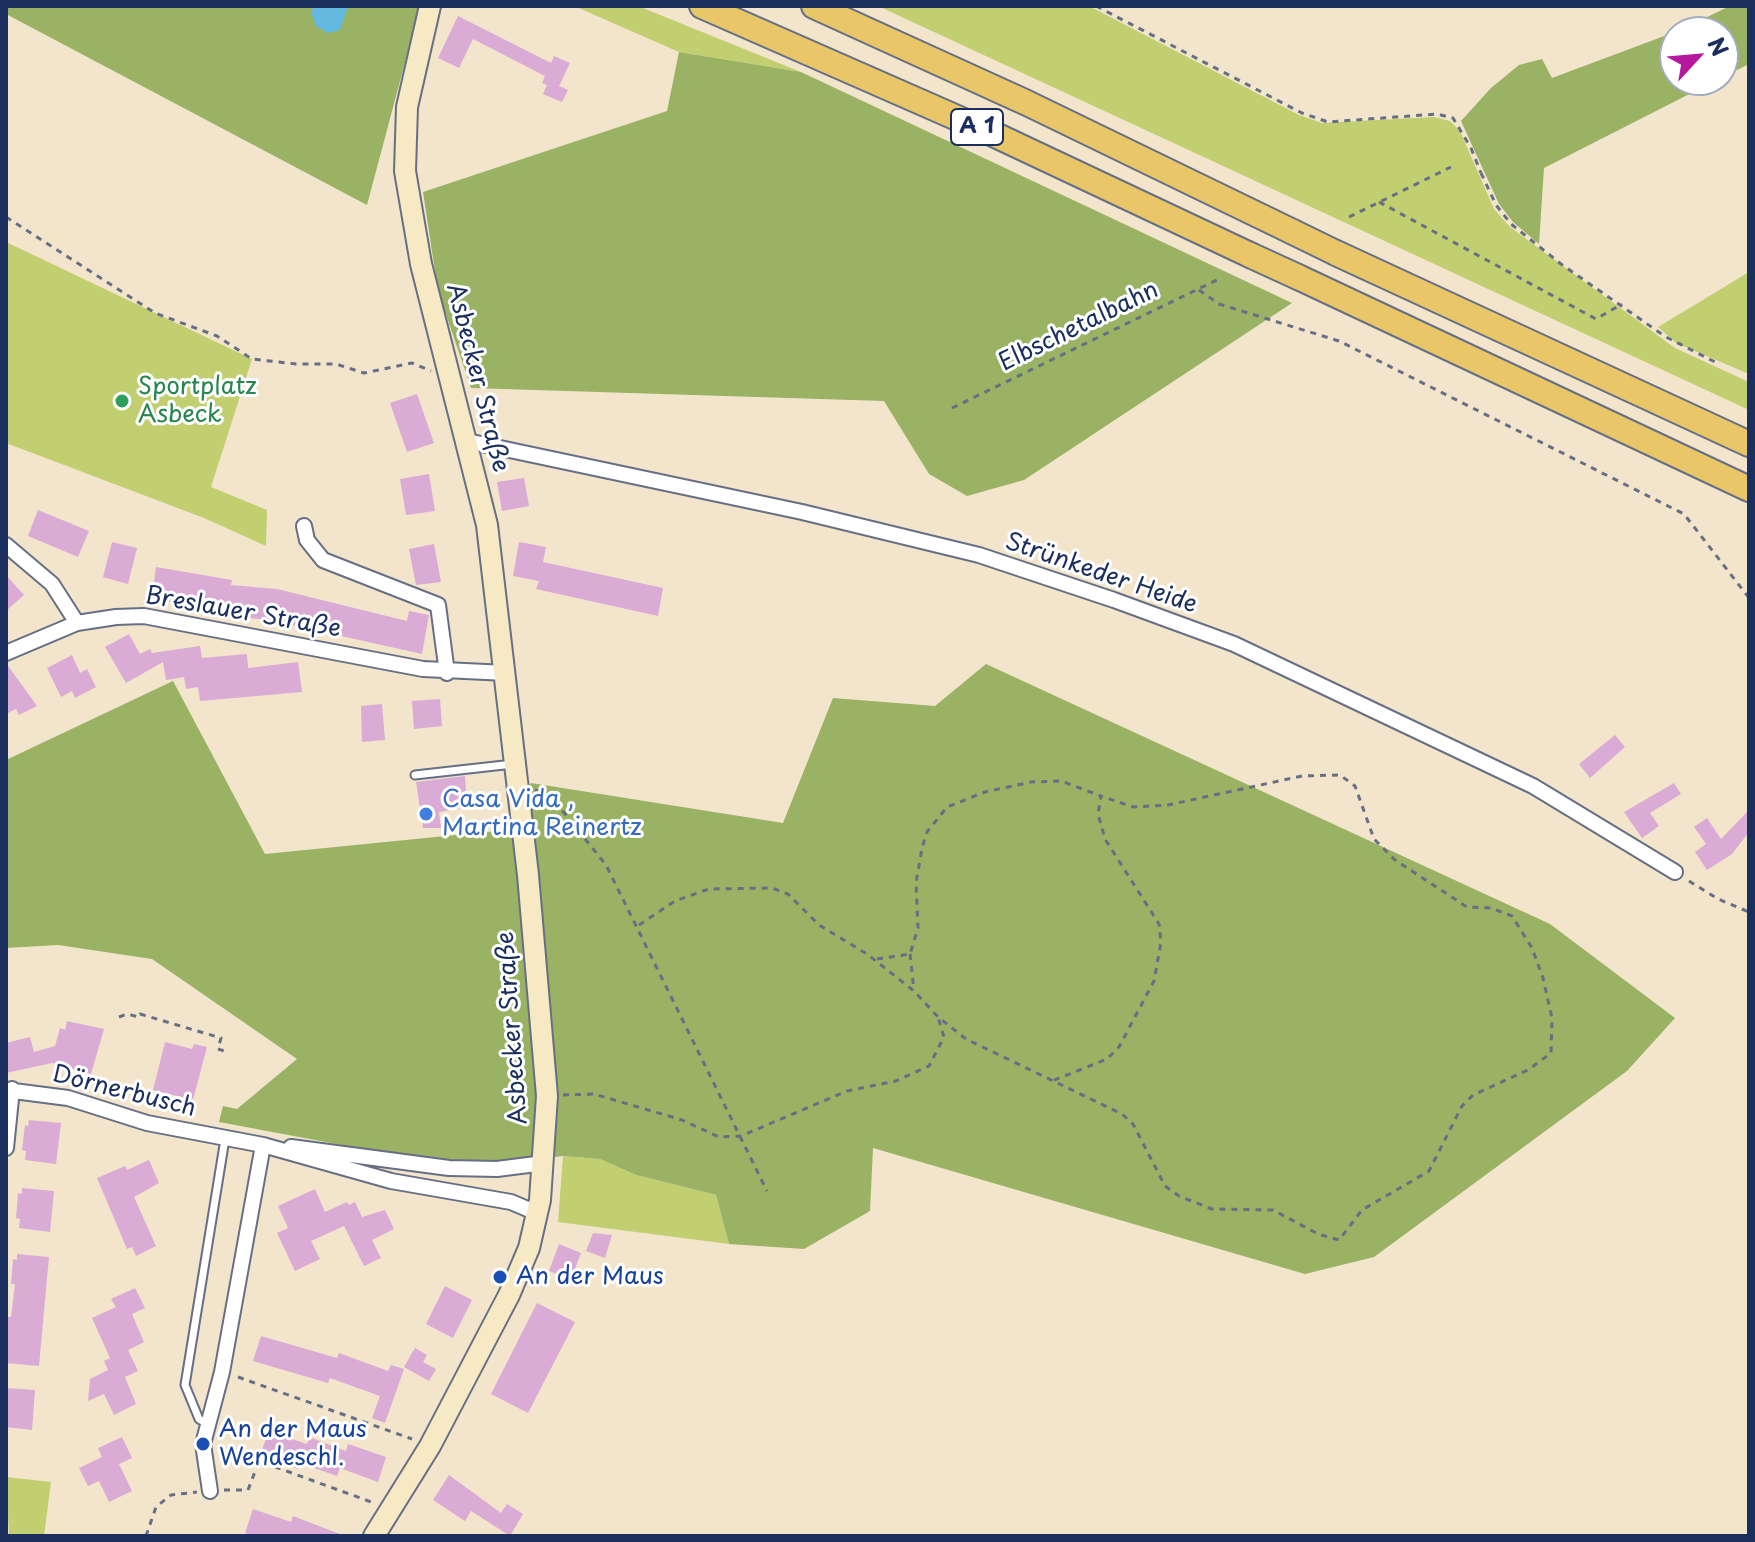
<!DOCTYPE html>
<meta charset="utf-8">
<style>
body{margin:0}
#map{position:relative;width:1755px;height:1542px;overflow:hidden;background:#f2e5cc;font-family:"Playpen Sans",sans-serif}
canvas{display:block}
.frame{position:absolute;inset:0;border:8px solid #1b2f5e;pointer-events:none}
.north{position:absolute;left:1659px;top:16px;width:80px;height:80px;box-sizing:border-box;background:#fff;border:2px solid #a4acbf;border-radius:50%;rotate:64deg;font-size:22px;font-weight:700;line-height:32px;text-align:center;color:#1b2f5e}
.north::after{content:'';display:block;margin:auto;width:28px;height:36px;background:#b5179e;clip-path:polygon(50% 0,100% 100%,50% 72%,0 100%)}
</style>
<div id="map">
<canvas width="1755" height="1542"></canvas>
<div class="frame"></div>
<div class="north">N</div>
</div>
<script>
const g = document.querySelector('canvas').getContext('2d');
g.lineJoin = 'round';
function fillPath(path, color) { g.fillStyle = color; g.fill(path, 'evenodd'); }
const shape = rows => new Path2D(rows.map(r => 'M' + r).join(''));
function stroke(path, color, width, dash) { g.strokeStyle = color; g.lineWidth = width; g.lineCap = dash ? 'butt' : 'round'; g.setLineDash(dash || []); g.stroke(path); }
function drawText(font, color, halo, rows, align = 'center') {
  g.font = font + ' "Playpen Sans",sans-serif'; g.lineWidth = 6; g.setLineDash([]); g.textBaseline = 'middle'; g.strokeStyle = halo; g.fillStyle = color; for (const [text, x, y, turn = 0] of rows) {
    g.save(); g.translate(x, y); g.rotate((+turn || 0) * Math.PI / 180); g.textAlign = isNaN(turn) ? turn : align; if (halo) g.strokeText(text, 0, 0); g.fillText(text, 0, 0); g.restore();
  }
}
const green = shape([
 [574,6,638,6,801,72,679,52],
 [878,6,1089,6,1299,115,1322,123,1434,117,1450,121,1460,131,1494,209,1510,227,1675,348,1749,382,1749,410],
 [6,242,252,359,211,487,267,510,266,546,204,518,6,443],
 [1749,272,1749,374,1676,343,1658,327],
 [563,1156,600,1159,636,1175,716,1195,729,1244,558,1222],
 [6,1477,51,1482,44,1536,9,1536]
]);
const forest = shape([
 [6,6,420,6,367,205,6,14],
 [1730,6,1749,6,1749,64,1723,77,1723,32,1676,32],
 [1675,32,1675,80,1717,80,1544,168,1539,244,1513,222,1499,204,1461,121,1491,88,1519,65,1542,59,1552,78],
 [679,52,801,72,1292,303,1024,480,967,496,929,474,884,401,471,388,438,291,423,192,667,111],
 [986,664,1550,924,1675,1018,1627,1071,1374,1257,1305,1274,873,1148,870,1211,804,1249,729,1244,716,1195,636,1175,600,1159,563,1156,484,1166,390,1154,219,1122,223,1106,237,1109,297,1059,152,959,58,945,6,948,6,760,173,681,265,854,506,830,531,783,783,823,833,698,935,706]
]);
const water = shape([
 [314,6,348,6,340,30,328,33,316,26,311,13]
]);
const building = shape([
 [458,16,551,63,554,56,570,63,559,86,568,90,562,102,543,94,547,85,542,83,545,76,473,39,459,68,438,58],
 [417,394,434,443,407,452,390,403],
 [429,474,435,511,406,515,400,479],
 [524,478,529,506,502,511,497,482],
 [38,510,89,531,78,557,28,536],
 [112,542,137,548,128,584,103,577],
 [519,542,546,547,543,562,663,588,658,616,536,589,539,581,513,576],
 [434,544,441,582,416,585,409,549],
 [156,567,232,580,231,585,277,589,407,621,409,611,429,615,422,654,292,625,293,622,249,618,250,614,152,599],
 [6,575,24,595,6,611],
 [129,634,140,654,150,649,152,653,200,646,202,658,247,654,248,668,298,662,302,692,200,701,198,687,186,689,184,677,166,680,163,662,126,683,105,647],
 [72,655,80,673,87,669,96,687,75,698,72,691,61,697,47,668],
 [6,663,37,706,19,715,16,709,6,714],
 [440,699,442,726,414,729,412,701],
 [382,704,385,740,362,742,361,706],
 [1615,735,1625,747,1590,778,1579,764],
 [465,776,467,807,439,812,441,828,423,828,416,782],
 [1674,783,1681,794,1650,813,1659,826,1642,838,1624,812],
 [1749,810,1749,832,1732,854,1707,870,1695,852,1706,844,1694,827,1707,818,1721,839],
 [67,1021,104,1029,91,1074,52,1063,6,1073,6,1043,30,1037,34,1052,55,1046,60,1028,65,1030],
 [165,1042,192,1049,194,1044,207,1047,193,1100,153,1090],
 [29,1120,61,1123,56,1164,25,1160,26,1151,22,1150,25,1125,28,1126],
 [149,1160,159,1183,134,1197,156,1246,136,1256,132,1247,127,1249,97,1178,125,1166,127,1170],
 [22,1188,54,1191,50,1232,19,1228,20,1219,16,1218,18,1193,22,1194],
 [315,1189,325,1212,347,1202,349,1205,355,1202,362,1217,385,1210,394,1229,372,1240,381,1258,364,1266,344,1226,311,1241,320,1259,295,1271,277,1233,288,1228,278,1206],
 [593,1233,612,1235,605,1258,586,1251],
 [559,1244,581,1253,571,1279,549,1271],
 [17,1254,49,1257,39,1366,6,1363,6,1317,11,1317,15,1284,11,1284,13,1259,17,1260],
 [445,1286,472,1300,453,1338,426,1324],
 [135,1288,145,1308,132,1314,144,1342,128,1350,138,1371,125,1377,136,1404,114,1415,104,1394,88,1401,90,1379,108,1370,104,1361,110,1358,92,1318,116,1307,111,1299],
 [537,1303,575,1322,528,1413,491,1394],
 [261,1336,337,1358,339,1353,388,1371,391,1365,404,1369,385,1423,372,1418,380,1396,330,1378,328,1383,253,1361],
 [415,1348,427,1355,423,1362,436,1369,429,1381,404,1367],
 [6,1388,35,1390,32,1430,6,1427],
 [269,1431,307,1444,309,1437,346,1451,348,1444,386,1457,378,1482,340,1468,337,1476,300,1463,298,1469,260,1455],
 [122,1437,132,1458,119,1464,132,1491,109,1502,99,1481,88,1486,79,1468,102,1457,98,1448],
 [449,1475,501,1513,507,1504,523,1514,510,1536,471,1511,465,1521,433,1500],
 [253,1509,291,1522,293,1516,345,1536,252,1536,245,1533]
]);
const path = shape([
 [1096,6,1302,113,1328,122,1437,114,1453,118,1471,148],
 [1481,173,1496,205,1511,224,1561,264,1666,337,1715,362],
 [1379,202,1596,319,1622,304],
 [6,217,155,313,217,336,252,359,296,364,336,364,364,373,412,363,431,371],
 [1349,217,1451,167],
 [1199,290,1219,304,1339,341,1684,514,1749,598],
 [952,408,1221,278],
 [535,790,549,794,606,865,767,1191],
 [1689,881,1718,899,1749,912],
 [639,925,675,901,709,889,772,888,788,894,819,925,867,954,914,991,938,1017,966,1039,1122,1114,1133,1124,1165,1186,1179,1196,1212,1209,1273,1210,1318,1234,1339,1240,1362,1210,1429,1171,1462,1106,1473,1095,1528,1070,1551,1053,1552,1018,1543,978,1532,948,1512,916,1491,908,1467,907,1395,860,1374,839,1355,786,1340,775,1302,776,1168,805,1133,807,1101,796],
 [910,954,914,990],
 [877,959,910,954,918,928,916,883,922,848,927,832,947,807,985,792,1031,782,1061,781,1101,796,1098,814,1105,839,1159,924,1161,942,1154,981,1119,1047,1107,1059,1052,1081],
 [119,1017,127,1014,139,1017,140,1014,221,1038,218,1049,227,1052],
 [563,1095,594,1094,682,1120,719,1137,741,1136,847,1091,896,1081,929,1066,944,1037,938,1017],
 [238,1377,412,1439],
 [224,1490,248,1490,259,1461,374,1503],
 [146,1536,156,1507,171,1495,197,1492]
]);
const lane = shape([
 [415,775,513,764],
 [209,1425,199,1419,185,1385,225,1139]
]);
const street = shape([
 [467,441,802,512,979,555,1114,600,1234,644,1533,786,1675,872],
 [304,526,307,540,323,560,438,605,447,673],
 [6,545,52,584,77,623,116,617,144,616,423,669,507,673],
 [6,653,77,623],
 [6,1090,68,1098,147,1123,263,1145,391,1181,511,1202,537,1213],
 [291,1147,449,1168,497,1169,544,1163],
 [6,1148,12,1089],
 [210,1491,203,1444,222,1372,263,1145]
]);
const secondary = shape([
 [374,1536,430,1446,509,1295,529,1248,540,1200,547,1096,528,875,487,525,421,264,405,171,407,107,430,6]
]);
const highway = shape([
 [702,6,989,132,1250,255],
 [814,6,1027,103,1293,232],
 [1336,253,1749,444],
 [1298,277,1749,489]
]);
const pathBridge = shape([
 [1471,148,1481,173]
]);
const highwayBridge = shape([
 [1293,232,1336,253],
 [1250,255,1298,277]
]);
const markers = [
 [122,401,8,"#2e9e5b"],
 [426,814,8,"#3f7fe0"],
 [500,1277,8,"#1a4fb4"],
 [203,1444,8,"#1a4fb4"]
];
const shields = [
 [977,127,52]
];
const shieldNames = [
 ["A 1",977,127]
];
const streetNames = [
 ["Elbschetalbahn",1079,327,-26],
 ["Asbecker Straße",477,378,76],
 ["Strünkeder Heide",1101,574,19],
 ["Breslauer Straße",243,613,10],
 ["Asbecker Straße",513,1028,-94],
 ["Dörnerbusch",124,1092,14]
];
const leisureNames = [
 ["Sportplatz",138,387],
 ["Asbeck",138,415]
];
const shopNames = [
 ["Casa Vida ,",442,800],
 ["Martina Reinertz",442,828]
];
const transitNames = [
 ["An der Maus",516,1277],
 ["An der Maus",219,1430],
 ["Wendeschl.",219,1458]
];
fillPath(green, '#c2cf71');
fillPath(forest, '#99b263');
fillPath(water, '#64b9e0');
fillPath(building, '#daabd5');
stroke(lane, '#666f84', 11);
stroke(street, '#666f84', 18);
stroke(secondary, '#666f84', 24);
stroke(highway, '#666f84', 28);
stroke(path, '#666f84', 3, [6, 6]);
stroke(lane, '#fff', 7);
stroke(street, '#fff', 14);
stroke(secondary, '#f6e9c3', 20);
stroke(highway, '#e9c769', 24);
stroke(highwayBridge, '#666f84', 28, []);
stroke(pathBridge, '#666f84', 3, [6, 6]);
stroke(highwayBridge, '#e9c769', 24);
for (const [x, y, r, color] of markers) { const dot = new Path2D(); dot.arc(x, y, r, 0, 2 * Math.PI); g.fillStyle = color; g.fill(dot); stroke(dot, '#fff', 3); }
for (const [x, y, w] of shields) { const box = new Path2D(); box.roundRect(x - w / 2, y - 18, w, 36, 6); g.fillStyle = '#fff'; g.fill(box); stroke(box, '#1b2f5e', 2); }
drawText('bold 22px', '#1b2f5e', null, shieldNames);
drawText('24px', '#1b2f5e', '#fff', streetNames);
drawText('24px', '#27864d', '#fff', leisureNames, 'left');
drawText('24px', '#366cbe', '#fff', shopNames, 'left');
drawText('24px', '#164399', '#fff', transitNames, 'left');
</script>
